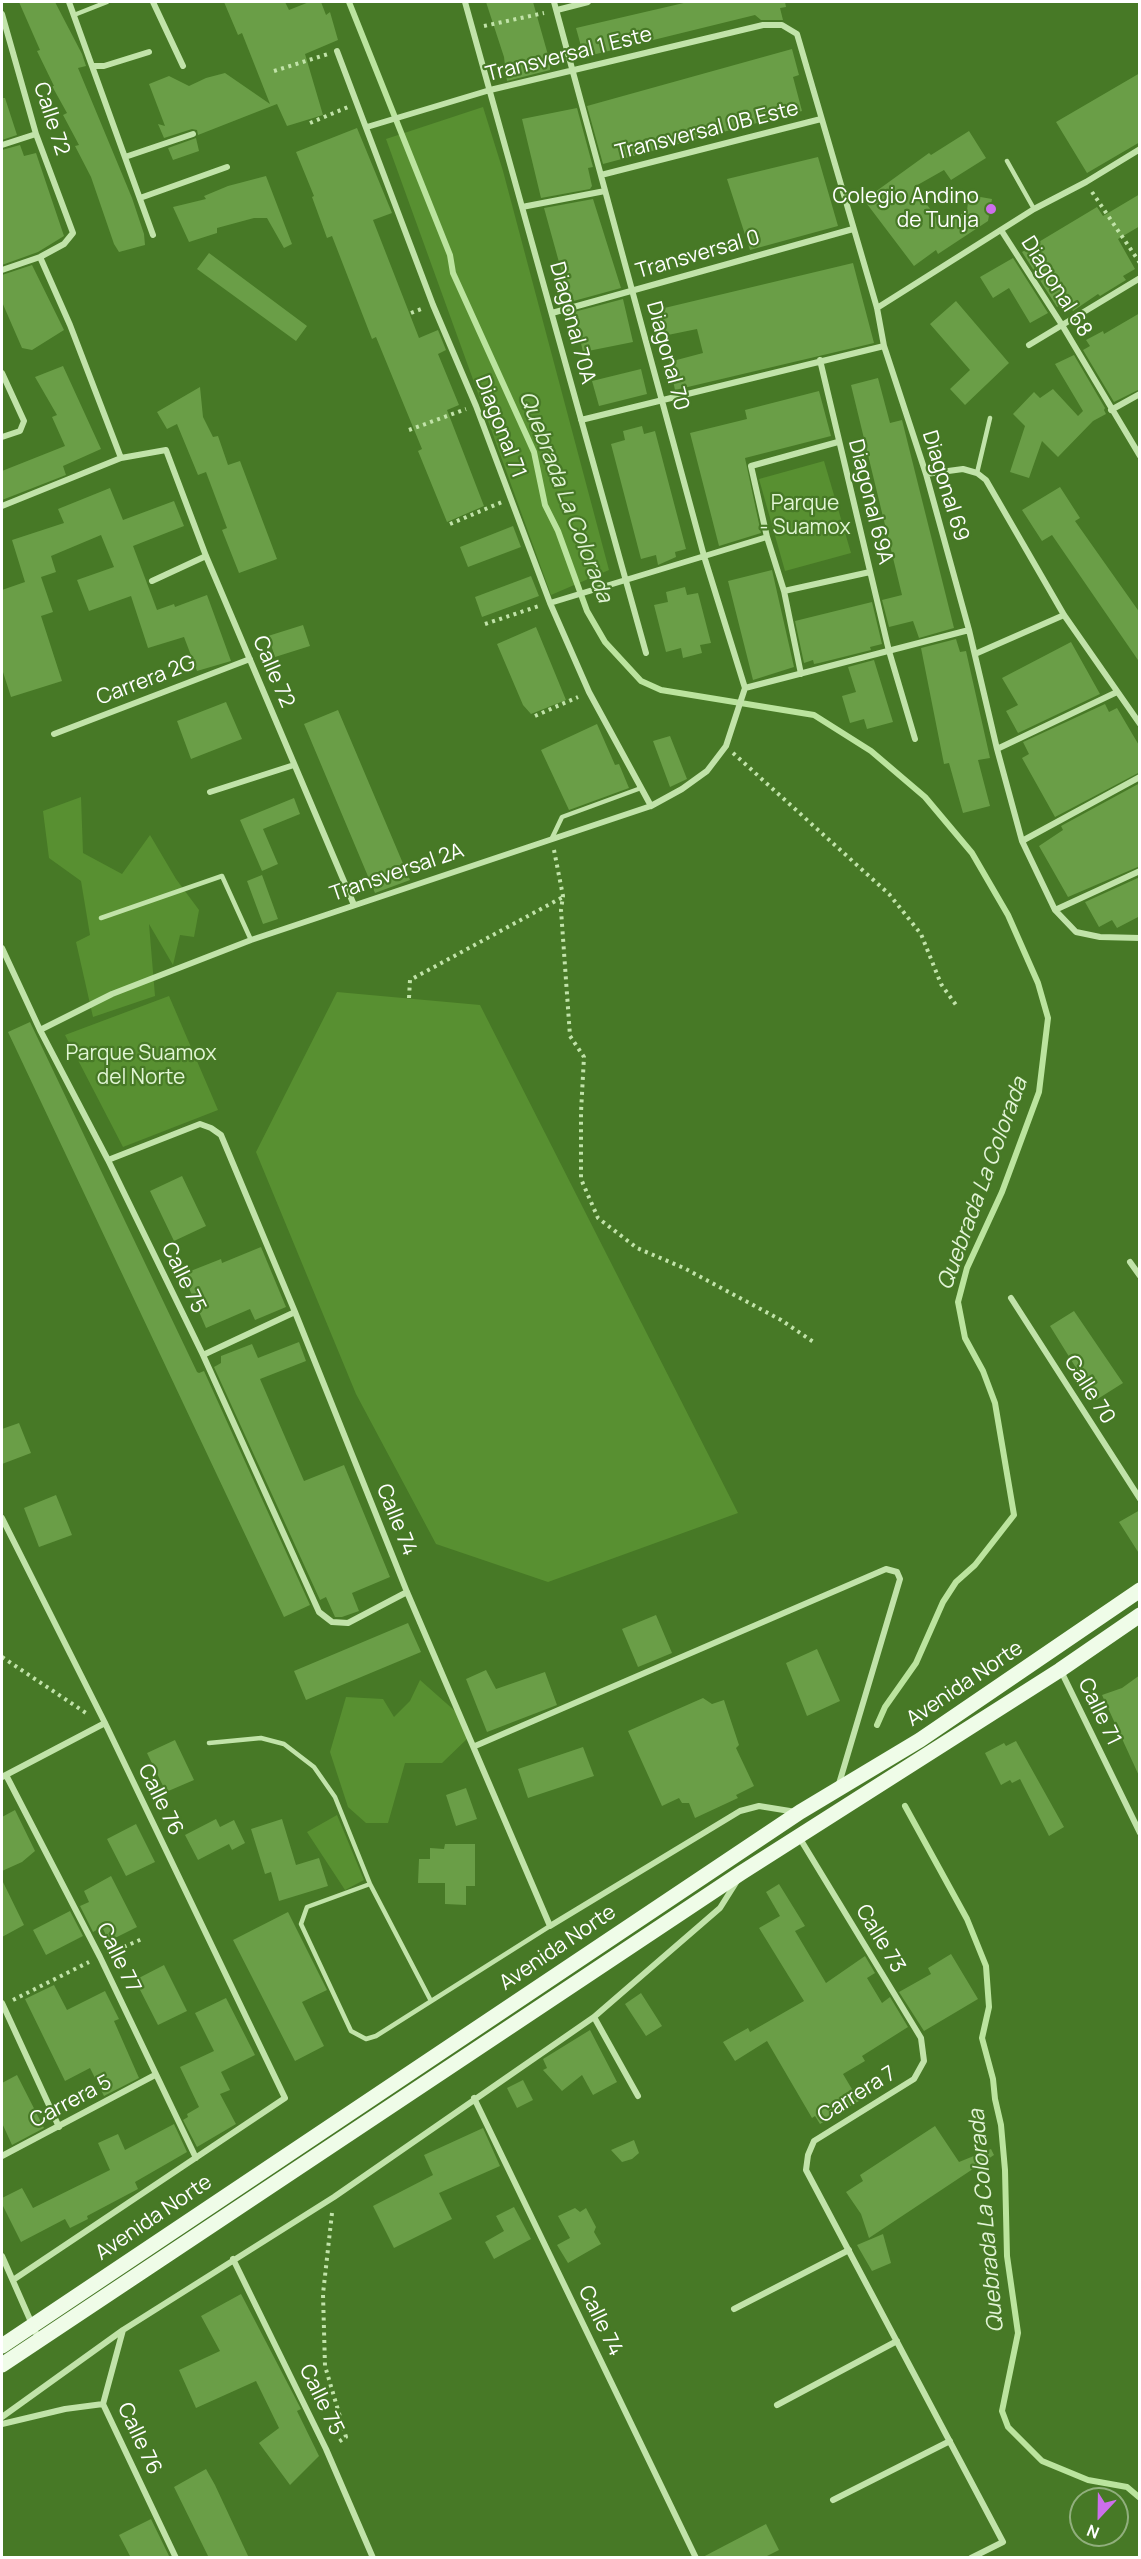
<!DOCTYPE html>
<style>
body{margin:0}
#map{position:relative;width:1141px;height:2559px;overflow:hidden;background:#477926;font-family:Manrope,sans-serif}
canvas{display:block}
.frame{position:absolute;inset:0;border:3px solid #fff;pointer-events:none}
.north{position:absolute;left:1069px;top:2487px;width:60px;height:60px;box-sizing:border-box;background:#477926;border:2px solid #91af7d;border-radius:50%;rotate:202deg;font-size:16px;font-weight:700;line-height:24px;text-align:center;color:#fff}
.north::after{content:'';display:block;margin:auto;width:21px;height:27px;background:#cd6fec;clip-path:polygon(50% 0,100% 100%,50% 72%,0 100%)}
</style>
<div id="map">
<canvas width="1141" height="2559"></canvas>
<div class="frame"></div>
<div class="north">N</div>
</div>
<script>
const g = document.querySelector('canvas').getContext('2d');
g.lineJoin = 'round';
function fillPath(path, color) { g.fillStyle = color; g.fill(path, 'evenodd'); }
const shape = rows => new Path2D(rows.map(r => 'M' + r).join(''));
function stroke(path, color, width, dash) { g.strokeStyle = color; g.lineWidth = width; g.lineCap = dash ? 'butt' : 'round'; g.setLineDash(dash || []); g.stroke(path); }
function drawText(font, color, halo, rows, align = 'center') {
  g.font = font + ' Manrope,sans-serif'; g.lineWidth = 4.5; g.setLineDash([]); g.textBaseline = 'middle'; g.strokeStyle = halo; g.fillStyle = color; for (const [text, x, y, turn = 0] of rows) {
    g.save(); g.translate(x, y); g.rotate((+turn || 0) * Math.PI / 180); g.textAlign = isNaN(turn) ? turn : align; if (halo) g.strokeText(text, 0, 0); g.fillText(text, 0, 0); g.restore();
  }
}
const green = shape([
 [483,107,503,171,609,570,551,595,386,139],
 [824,461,851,553,785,571,759,479],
 [81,797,83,853,122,874,150,835,176,879,199,910,194,937,180,935,173,965,149,924,155,996,93,1017,76,942,90,935,81,881,49,858,43,811],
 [337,992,480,1005,738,1513,548,1582,436,1544,356,1394,256,1152],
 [169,996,218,1110,123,1147,65,1035],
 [420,1680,455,1711,469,1737,442,1763,405,1763,388,1823,366,1823,348,1807,330,1752,346,1697,383,1699,394,1717,410,1701],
 [337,1815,364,1880,345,1890,307,1832]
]);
const stream = shape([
 [349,2,450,255,453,273,534,452,545,505,558,531,587,611,605,642,641,681,661,690,814,715,871,751,925,797,972,853,1008,915,1038,983,1048,1018,1039,1092,1002,1192,967,1268,958,1302,965,1338,983,1371,995,1403,1014,1515,975,1565,956,1582,943,1602,916,1663,885,1707,877,1725],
 [905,1806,967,1919,986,1966,989,2007,982,2038,993,2079,995,2099,1001,2125,1005,2170,1007,2256,1018,2333,1002,2411,1008,2427,1042,2461,1088,2480,1127,2487,1140,2498]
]);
const building = shape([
 [19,2,55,2,82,54,86,66,78,68,132,198,144,234,145,245,119,252,114,244,91,177,75,146,79,145,63,115,67,113,52,86,54,86,37,51,40,50],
 [224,2,285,2,289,10,309,2,321,2,326,15,330,12,338,40,305,54,323,115,287,126,277,104,198,135,197,130,192,129,164,138,158,124,165,126,149,84,169,76,189,86,206,78,225,73,270,104,242,33,238,35],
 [486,2,533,2,550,62,550,70,507,81,504,57],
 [688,2,785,2,786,7,780,8,783,20,761,20,755,15,584,57,576,28],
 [792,49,799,75,793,77,802,111,603,164,587,106],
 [1140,73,1140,142,1087,173,1056,122],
 [2,98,5,98,17,135,2,140],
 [577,108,593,167,588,168,592,186,590,189,541,198,522,119],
 [357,128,392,213,373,220,419,338,438,330,446,350,438,354,459,405,447,410,484,506,447,522,418,451,422,449,376,337,372,339,332,236,327,238,312,197,314,196,296,152],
 [969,131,986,158,951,180,944,170,914,187,939,221,955,219,967,210,969,195,992,199,988,221,938,254,936,250,914,266,864,200,929,153,931,155],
 [196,138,199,151,173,160,168,148],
 [20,145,24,156,36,153,64,236,38,252,2,265,2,150],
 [818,157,838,226,750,250,727,179],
 [266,176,292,244,284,248,267,218,254,218,217,228,217,233,189,242,173,207,206,199,204,196,228,186],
 [1140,194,1140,226,1118,239,1135,269,1123,276,1126,280,1100,296,1098,294,1073,311,1066,301,1057,307,1022,252,1097,207,1103,216],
 [593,199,621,288,570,302,544,208],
 [209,253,307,326,296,341,197,269],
 [1013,258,1048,313,1030,323,1009,288,993,298,980,277],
 [853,263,874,343,675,390,669,362,703,353,697,329,663,336,656,310],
 [32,265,64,330,32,350,22,348,2,302,2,275],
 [623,299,633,342,583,352,574,312],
 [956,301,1009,363,965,405,950,389,970,370,930,324],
 [1140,313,1140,389,1114,402,1083,350,1090,346,1086,340,1103,331,1104,334],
 [1074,355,1105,408,1104,410,1106,414,1093,421,1058,457,1042,441,1029,478,1010,472,1025,426,1013,414,1034,392,1040,398,1053,389,1078,416,1083,411,1055,364],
 [63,366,101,449,63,466,66,475,2,500,2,471,65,446,52,417,57,415,35,377],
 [641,369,647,394,599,406,592,381],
 [878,378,890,423,902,420,954,628,919,638,913,621,889,627,882,600,902,595,851,385],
 [200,387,203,417,213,437,218,436,228,465,240,461,277,559,239,573,222,530,227,528,206,472,198,475,177,424,167,429,157,412],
 [819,391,831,436,745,458,761,533,719,546,690,433,747,419,745,410],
 [642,426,644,434,655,431,686,549,675,552,676,557,658,565,656,555,641,559,611,444,625,440,623,431],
 [1060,487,1080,518,1075,521,1140,613,1140,663,1052,535,1042,541,1022,510],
 [110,488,123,520,174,501,184,526,133,546,157,610,174,604,175,607,207,595,231,661,197,671,184,637,148,648,131,596,89,611,77,580,114,567,101,535,51,556,56,572,41,577,53,612,41,616,62,681,11,697,2,669,2,590,25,582,12,540,64,523,58,509],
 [513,526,521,547,468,567,460,547],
 [772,570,794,667,753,680,728,581],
 [531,576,539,596,482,617,475,597],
 [685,587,687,595,698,593,711,643,700,645,702,653,683,658,681,648,666,652,654,605,668,602,666,592],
 [872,602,882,644,870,647,871,650,819,663,814,664,813,660,804,663,795,621],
 [303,625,310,646,275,657,268,636],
 [536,627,566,700,531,714,523,705,497,644],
 [956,639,960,652,966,651,990,758,978,760,990,806,963,813,949,763,944,764,921,648],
 [1071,642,1100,694,1018,733,1006,711,1018,705,1002,678],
 [874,660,893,722,867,729,864,719,850,723,842,696,856,692,848,667],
 [226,702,242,739,191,759,177,721],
 [1105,704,1109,712,1117,708,1140,747,1140,772,1055,817,1022,758,1029,754,1023,742],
 [338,710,410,880,375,893,304,724],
 [597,724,615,765,619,764,629,788,569,810,541,750],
 [670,736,687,779,670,787,653,741],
 [1140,783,1140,866,1068,897,1039,846,1063,830,1061,826],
 [294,798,300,814,263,829,278,864,262,871,240,820],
 [262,875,278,919,263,924,247,881],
 [1140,877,1140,916,1117,928,1112,920,1099,927,1085,902],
 [30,1022,197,1372,199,1373,204,1371,310,1605,284,1617,8,1032],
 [182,1176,206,1226,174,1241,150,1191],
 [261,1247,286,1307,255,1320,250,1309,206,1328,183,1274,221,1259,222,1263],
 [1074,1311,1123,1383,1096,1400,1050,1326],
 [299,1342,306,1361,260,1379,304,1481,344,1465,390,1577,352,1593,359,1611,342,1617,335,1617,326,1597,320,1600,214,1367,221,1363,221,1356,252,1344,258,1358],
 [19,1423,31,1453,2,1464,2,1429],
 [56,1495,72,1535,39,1547,24,1508],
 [1140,1510,1140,1555,1119,1522],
 [656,1615,672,1653,638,1667,622,1629],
 [408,1623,421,1652,306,1700,294,1671],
 [817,1649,840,1701,807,1716,786,1663],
 [486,1670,496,1689,545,1672,557,1705,487,1732,466,1679],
 [1140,1675,1140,1778,1102,1695,1122,1688],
 [703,1698,712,1704,724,1700,739,1745,736,1748,754,1786,736,1795,738,1798,695,1818,689,1803,682,1803,679,1798,662,1806,628,1731],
 [175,1740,194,1780,166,1792,147,1753],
 [1016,1741,1064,1827,1049,1836,1020,1779,1012,1783,1010,1780,1001,1785,985,1753,1004,1743,1006,1746],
 [583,1747,594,1776,528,1798,518,1769],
 [466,1788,477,1819,456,1826,446,1795],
 [15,1810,35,1851,22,1862,2,1871,2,1817],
 [216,1819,220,1827,234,1820,245,1843,232,1850,229,1844,198,1860,185,1835],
 [282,1819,296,1865,319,1858,328,1886,279,1901,271,1872,265,1874,251,1829],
 [136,1824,155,1862,126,1876,107,1839],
 [445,1844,475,1844,475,1886,466,1886,466,1905,445,1904,445,1883,418,1883,419,1859,430,1859,430,1848,444,1849],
 [111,1876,137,1927,109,1941,102,1927,93,1932,80,1906,89,1902,84,1891],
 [2,1880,24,1925,2,1937],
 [779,1884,805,1926,795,1931,826,1983,865,1956,875,1973,867,1978,882,2003,890,1997,908,2027,862,2056,865,2061,843,2074,859,2101,820,2124,815,2116,812,2118,767,2041,735,2061,723,2042,748,2028,750,2032,804,2001,759,1928,780,1916,766,1892],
 [70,1911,83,1936,46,1955,33,1930],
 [288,1912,327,1990,302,2002,324,2046,295,2061,233,1940],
 [951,1954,978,1999,924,2031,899,1992,931,1974,928,1968],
 [164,1965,187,2011,158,2025,135,1980],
 [54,1985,67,2010,105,1991,119,2019,114,2021,139,2078,104,2096,90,2068,65,2081,25,1999],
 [641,1993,662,2026,646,2036,625,2004],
 [226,1998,255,2055,221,2072,230,2090,220,2094,236,2124,197,2147,183,2120,188,2117,187,2114,199,2107,180,2067,214,2051,195,2013],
 [590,2030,617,2082,593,2095,582,2075,562,2091,543,2070,547,2068,543,2059],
 [17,2075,44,2128,12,2145,2,2123,2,2083],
 [523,2080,533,2100,517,2108,507,2088],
 [174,2124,187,2152,135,2182,138,2189,87,2216,88,2219,70,2228,65,2219,21,2242,2,2204,2,2198,22,2188,33,2208,110,2170,98,2143,118,2134,125,2150],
 [935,2126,959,2162,991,2149,994,2155,869,2238,861,2214,846,2192,863,2181,860,2175],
 [483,2128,500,2166,439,2193,452,2219,394,2248,373,2206,433,2175,424,2155],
 [634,2140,639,2153,632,2159,622,2162,611,2150],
 [514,2207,531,2239,494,2259,485,2242,504,2231,496,2216],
 [575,2208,580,2212,586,2208,596,2227,594,2232,601,2244,568,2263,557,2245,570,2238,558,2216],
 [883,2234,891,2263,872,2271,857,2245],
 [241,2294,301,2409,297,2411,319,2456,290,2485,259,2443,279,2428,256,2381,196,2408,179,2370,220,2351,201,2316],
 [206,2469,215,2485,249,2558,209,2558,174,2487],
 [151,2519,170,2558,131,2558,119,2535],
 [766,2524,779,2550,763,2558,701,2558]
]);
const path = shape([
 [484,26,544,13],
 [274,71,328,54],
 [310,123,348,107],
 [1092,192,1140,263],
 [411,313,424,308],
 [409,430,466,409],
 [450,524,502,502],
 [485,624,539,606],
 [535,716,578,697],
 [733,753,889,894,921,934,941,984,956,1005],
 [554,850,563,896,561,910,570,1036,584,1057,581,1112,581,1179,598,1218,637,1248,684,1268,781,1320,815,1343],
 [409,998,410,980,563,897],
 [2,1657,86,1713],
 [110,1953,142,1939],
 [13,2000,89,1962],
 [332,2213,323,2294,325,2366,346,2437,337,2443]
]);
const service = shape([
 [74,15,107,2],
 [1007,161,1034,209],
 [977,473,990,418],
 [552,838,562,817,641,788],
 [101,918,222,876,251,940],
 [209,1743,261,1738,284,1744,314,1767,335,1797,370,1884,431,2001],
 [370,1884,307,1907,301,1924,351,2031,366,2039,376,2036,550,1926]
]);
const minor = shape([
 [69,2,92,66,104,66,149,52],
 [153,2,183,66],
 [465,2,646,653],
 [557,10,588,2],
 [2,14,36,134,73,233,64,244,40,257,2,270],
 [337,51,433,305,476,406,550,603,589,692,651,806],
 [92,66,153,235],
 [367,127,490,90,763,25,782,25,797,34,877,308,884,346,926,474,969,630,997,749,1022,841,1055,910,1076,932,1100,937,1140,938],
 [2,145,36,134],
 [125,157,193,134],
 [601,175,821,119],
 [140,198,227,167],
 [522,207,605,191],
 [1001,230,1062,325,1140,456],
 [40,257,70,325,121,458],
 [877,308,1034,209,1086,182,1140,149],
 [552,313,853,229],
 [1029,345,1140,278],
 [820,360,889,651,915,739],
 [2,373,24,421,20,431,2,437],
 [1111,410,1140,394],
 [581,420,884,346],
 [926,474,963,469,977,473,986,480,1064,615,1140,724],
 [2,506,121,458,166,450,206,556,354,905],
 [152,581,206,556],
 [784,591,870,572],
 [550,603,767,537],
 [975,654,1064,615],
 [801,674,784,591,767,537,751,466,838,442],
 [745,688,969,630],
 [54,734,250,659],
 [997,749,1117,692],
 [210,792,294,765],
 [1022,841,1140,777],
 [1055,910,1140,871],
 [2,948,40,1030,108,1160,203,1355,319,1612,332,1622,348,1623,407,1592],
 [40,1030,112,994,251,940,651,806,682,789,707,771,726,746,745,688,704,556,554,2],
 [108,1160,200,1124,211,1128,221,1135,295,1312,407,1592,550,1926,740,1811,759,1806,796,1812],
 [1130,1262,1140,1276],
 [1011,1298,1140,1499],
 [203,1355,295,1312],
 [2,1518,105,1723,285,2098,13,2280],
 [1061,1671,1140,1833],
 [475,1746,886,1569,897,1572,900,1579,838,1787],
 [6,1775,100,1957,196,2158],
 [2,1777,105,1723],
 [799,1837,921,2038,924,2061,914,2079,814,2141,808,2155,806,2170,1003,2542,971,2558],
 [2,2003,59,2127],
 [594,2017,638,2096],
 [474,2098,696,2558],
 [2,2156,155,2075],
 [2,2256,39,2340],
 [233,2259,326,2449,373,2558],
 [734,2309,849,2250],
 [123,2330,103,2404,176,2558],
 [777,2405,897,2341],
 [2,2417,123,2330,334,2197,594,2017,720,1908,737,1881],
 [2,2424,65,2409,103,2404],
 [833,2500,950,2441]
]);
const primary = shape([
 [2,2346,800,1812,920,1740,1140,1590],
 [2,2365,741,1873,1060,1670,1140,1615]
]);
const markers = [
 [991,209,6,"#cd6fec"]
];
const streetNames = [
 ["Transversal 1 Este",569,55,-14],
 ["Calle 72",51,119,72],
 ["Transversal 0B Este",707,131,-14],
 ["Transversal 0",698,255,-16],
 ["Diagonal 68",1056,287,58],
 ["Diagonal 70A",572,323,75],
 ["Diagonal 70",667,356,75],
 ["Diagonal 71",500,427,69],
 ["Diagonal 69",945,486,73],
 ["Diagonal 69A",870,502,76],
 ["Calle 72",273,672,67],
 ["Carrera 2G",146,681,-21],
 ["Transversal 2A",397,873,-19],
 ["Calle 75",183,1278,64],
 ["Calle 70",1089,1390,58],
 ["Calle 74",396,1520,68],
 ["Avenida Norte",965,1684,-34],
 ["Calle 71",1099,1712,64],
 ["Calle 76",160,1800,64],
 ["Calle 73",880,1939,59],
 ["Avenida Norte",558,1948,-34],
 ["Calle 77",118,1958,64],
 ["Carrera 7",857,2095,-32],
 ["Carrera 5",71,2102,-28],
 ["Avenida Norte",154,2218,-34],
 ["Calle 74",600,2321,64],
 ["Calle 75",321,2400,64],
 ["Calle 76",139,2439,65]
];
const poiNames = [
 ["Colegio Andino",979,197],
 ["de Tunja",979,221]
];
const parkNames = [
 ["Parque",805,504],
 ["- Suamox",805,528],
 ["Parque Suamox",141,1054],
 ["del Norte",141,1078]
];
const waterNames = [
 ["Quebrada La Colorada",565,497,69],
 ["Quebrada La Colorada",983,1184,-70],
 ["Quebrada La Colorada",987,2221,-95]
];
fillPath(green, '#589031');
stroke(stream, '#bbe49e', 6);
fillPath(building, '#6a9e47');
stroke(path, '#c1e3a9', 4, [3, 4.5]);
stroke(service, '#c1e3a9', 4.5);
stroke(minor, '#c1e3a9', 6);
stroke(primary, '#effce8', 15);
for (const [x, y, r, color] of markers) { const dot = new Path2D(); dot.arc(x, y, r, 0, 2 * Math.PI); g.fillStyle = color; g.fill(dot); stroke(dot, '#477926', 2); }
drawText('21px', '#fff', '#477926', streetNames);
drawText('21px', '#fff', '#477926', poiNames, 'right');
drawText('21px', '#e1f5d4', '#477926', parkNames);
drawText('italic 22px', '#e2f4d6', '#477926', waterNames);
</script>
